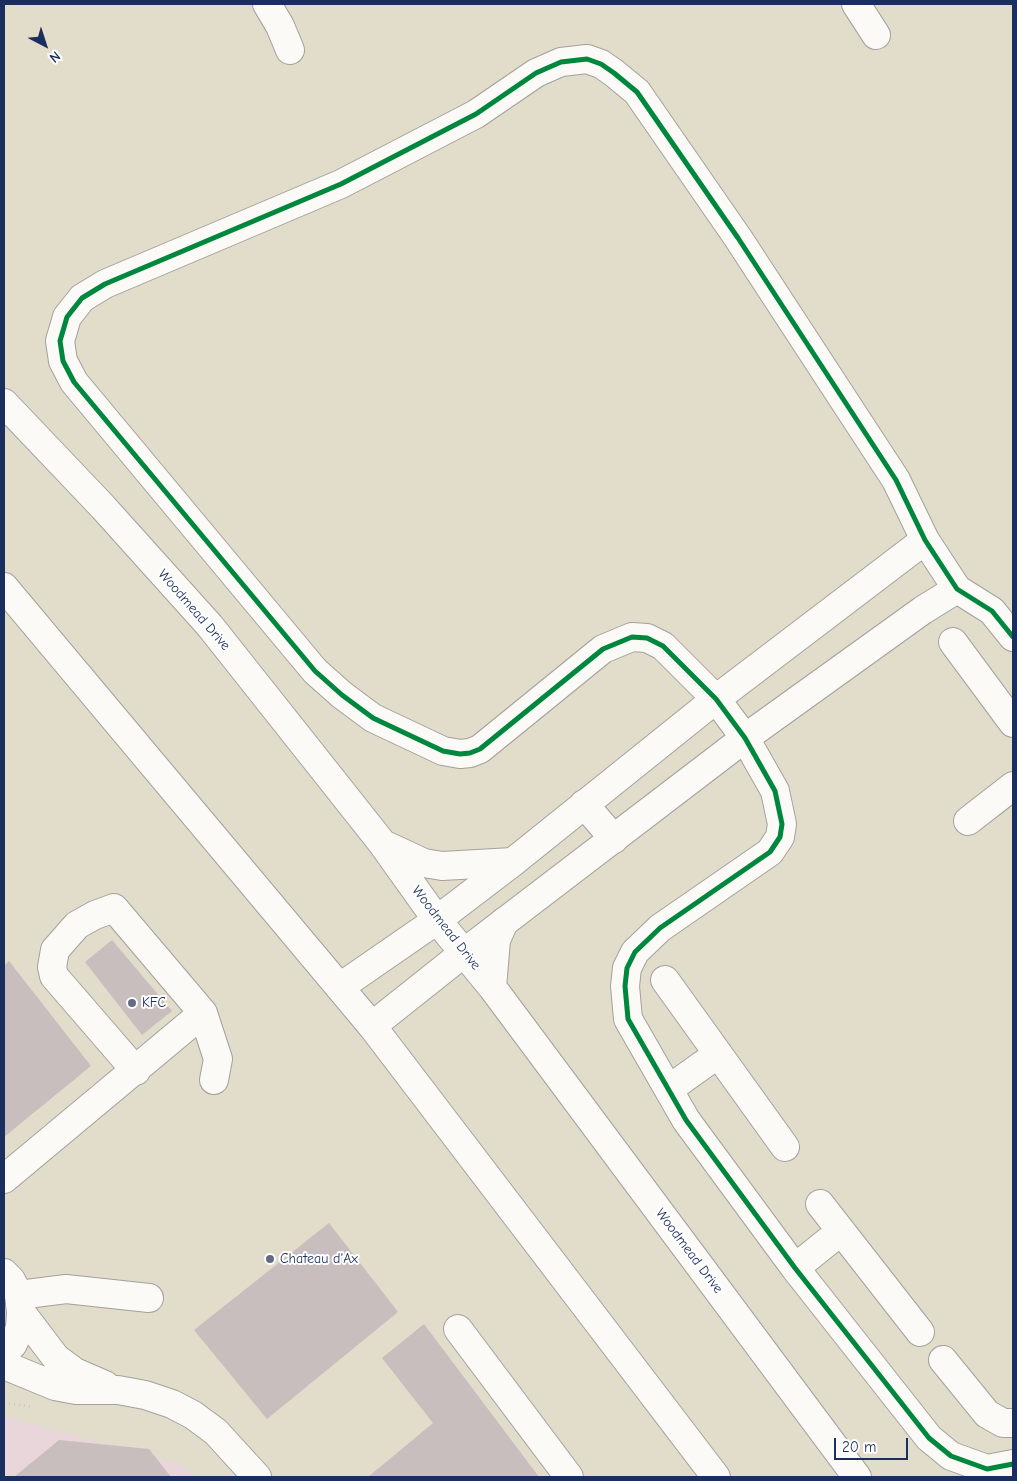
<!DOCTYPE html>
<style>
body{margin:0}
#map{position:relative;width:1017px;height:1481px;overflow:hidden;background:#e2dcca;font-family:"Comic Neue",sans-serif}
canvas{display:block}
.frame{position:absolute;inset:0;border:5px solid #1b2f5e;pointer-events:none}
.north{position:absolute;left:20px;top:20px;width:50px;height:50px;-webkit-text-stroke:4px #fff;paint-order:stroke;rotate:140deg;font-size:14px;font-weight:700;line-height:20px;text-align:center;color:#1b2f5e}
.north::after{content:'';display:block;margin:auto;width:18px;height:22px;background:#1b2f5e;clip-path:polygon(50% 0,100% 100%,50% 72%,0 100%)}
.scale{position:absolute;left:834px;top:1438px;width:74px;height:22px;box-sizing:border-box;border:2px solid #1b2f5e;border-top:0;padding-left:6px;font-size:15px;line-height:18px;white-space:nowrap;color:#1b2f5e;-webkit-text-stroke:4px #fff;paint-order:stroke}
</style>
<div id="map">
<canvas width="1017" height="1481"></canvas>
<div class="frame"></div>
<div class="north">N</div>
<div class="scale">20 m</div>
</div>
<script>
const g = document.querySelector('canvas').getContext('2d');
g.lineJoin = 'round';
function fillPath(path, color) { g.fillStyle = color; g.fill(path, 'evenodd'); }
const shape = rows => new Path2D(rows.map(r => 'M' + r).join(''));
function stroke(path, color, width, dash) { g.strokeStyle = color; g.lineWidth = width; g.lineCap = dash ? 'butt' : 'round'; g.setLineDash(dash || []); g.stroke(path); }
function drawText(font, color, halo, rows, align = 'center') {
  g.font = font + ' "Comic Neue",sans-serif'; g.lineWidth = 4; g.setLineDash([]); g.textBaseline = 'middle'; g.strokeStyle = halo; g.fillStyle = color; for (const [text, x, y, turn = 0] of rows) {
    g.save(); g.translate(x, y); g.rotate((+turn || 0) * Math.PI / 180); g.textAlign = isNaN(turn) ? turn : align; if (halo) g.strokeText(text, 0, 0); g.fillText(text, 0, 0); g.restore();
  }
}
const built = shape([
 [4,1416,184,1466,194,1477,4,1477]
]);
const building = shape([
 [112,940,172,1011,142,1035,85,962],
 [9,961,91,1066,4,1137,4,966],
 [329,1223,398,1312,267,1419,194,1330],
 [424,1324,539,1477,368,1477,433,1423,382,1358],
 [59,1440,149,1449,171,1477,14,1477]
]);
const path = shape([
 [4,1403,34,1407]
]);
const minor = shape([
 [267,4,280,26,290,50],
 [856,4,876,35],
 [1013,637,992,611,957,589,925,540,896,480,738,238,637,92,614,73,601,64,587,59,561,62,536,73,476,114,341,184,105,284,82,298,67,317,60,341,63,361,74,382,315,671,342,695,373,718,443,751,460,754,470,753,480,749,603,649,632,637,647,638,663,646,716,699,745,738,775,791,782,824,780,837,770,852,660,928,635,952,627,968,625,986,628,1019,686,1120,795,1268,929,1438,951,1456,987,1469,1013,1464],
 [953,642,1013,723],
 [584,804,614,839],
 [968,821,1013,786],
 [665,980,785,1147],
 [340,987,437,920,513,862,716,699,925,540],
 [372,1026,465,952,745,738,923,610,957,589],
 [136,1071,54,976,52,967,55,950,77,925,95,915,114,908,203,1013],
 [669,1089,718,1054],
 [4,1179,203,1013,218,1059,214,1080],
 [820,1204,920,1332],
 [795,1268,841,1231],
 [4,1273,11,1280,19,1295,21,1312,20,1328,13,1344,4,1354],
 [19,1295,66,1289,149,1298],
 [21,1312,56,1358,75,1372,105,1385],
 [458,1329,569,1477],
 [943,1360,987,1414,1003,1423,1013,1423],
 [4,1365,55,1386,76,1390,118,1390,145,1395,172,1404,193,1415,216,1432,257,1477]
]);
const major = shape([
 [4,403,103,507,210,626,382,843,437,920,492,987,857,1477],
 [4,587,372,1026,716,1477],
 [383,844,424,863,442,866,513,862],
 [492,987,496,940,504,922]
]);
const cycleway = shape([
 [1013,637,992,611,957,589,925,540,896,480,738,238,637,92,614,73,601,64,587,59,561,62,536,73,476,114,341,184,105,284,82,298,67,317,60,341,63,361,74,382,315,671,342,695,373,718,443,751,460,754,470,753,480,749,603,649,632,637,647,638,663,646,716,699,745,738,775,791,782,824,780,837,770,852,660,928,635,952,627,968,625,986,628,1019,686,1120,795,1268,929,1438,951,1456,987,1469,1013,1464]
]);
const markers = [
 [132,1003,5,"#616c84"],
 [270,1259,5,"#616c84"]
];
const streetNames = [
 ["Woodmead Drive",194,610,49],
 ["Woodmead Drive",446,928,52],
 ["Woodmead Drive",689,1251,53]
];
const poiNames = [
 ["KFC",142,1003],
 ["Chateau d'Ax",280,1259]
];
fillPath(built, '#e8d6db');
fillPath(building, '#c8bebd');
stroke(minor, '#a2a19c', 30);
stroke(major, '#a2a19c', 30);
stroke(path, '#c9c9c8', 3, [1, 4]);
stroke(minor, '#fbfaf7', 28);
stroke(major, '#fbfaf7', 28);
stroke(cycleway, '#00873e', 5);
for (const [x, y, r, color] of markers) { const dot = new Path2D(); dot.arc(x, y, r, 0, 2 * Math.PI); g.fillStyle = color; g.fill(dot); stroke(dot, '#fff', 2); }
drawText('14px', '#1b2f5e', '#fff', streetNames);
drawText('14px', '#1b2f5e', '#fff', poiNames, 'left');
</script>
